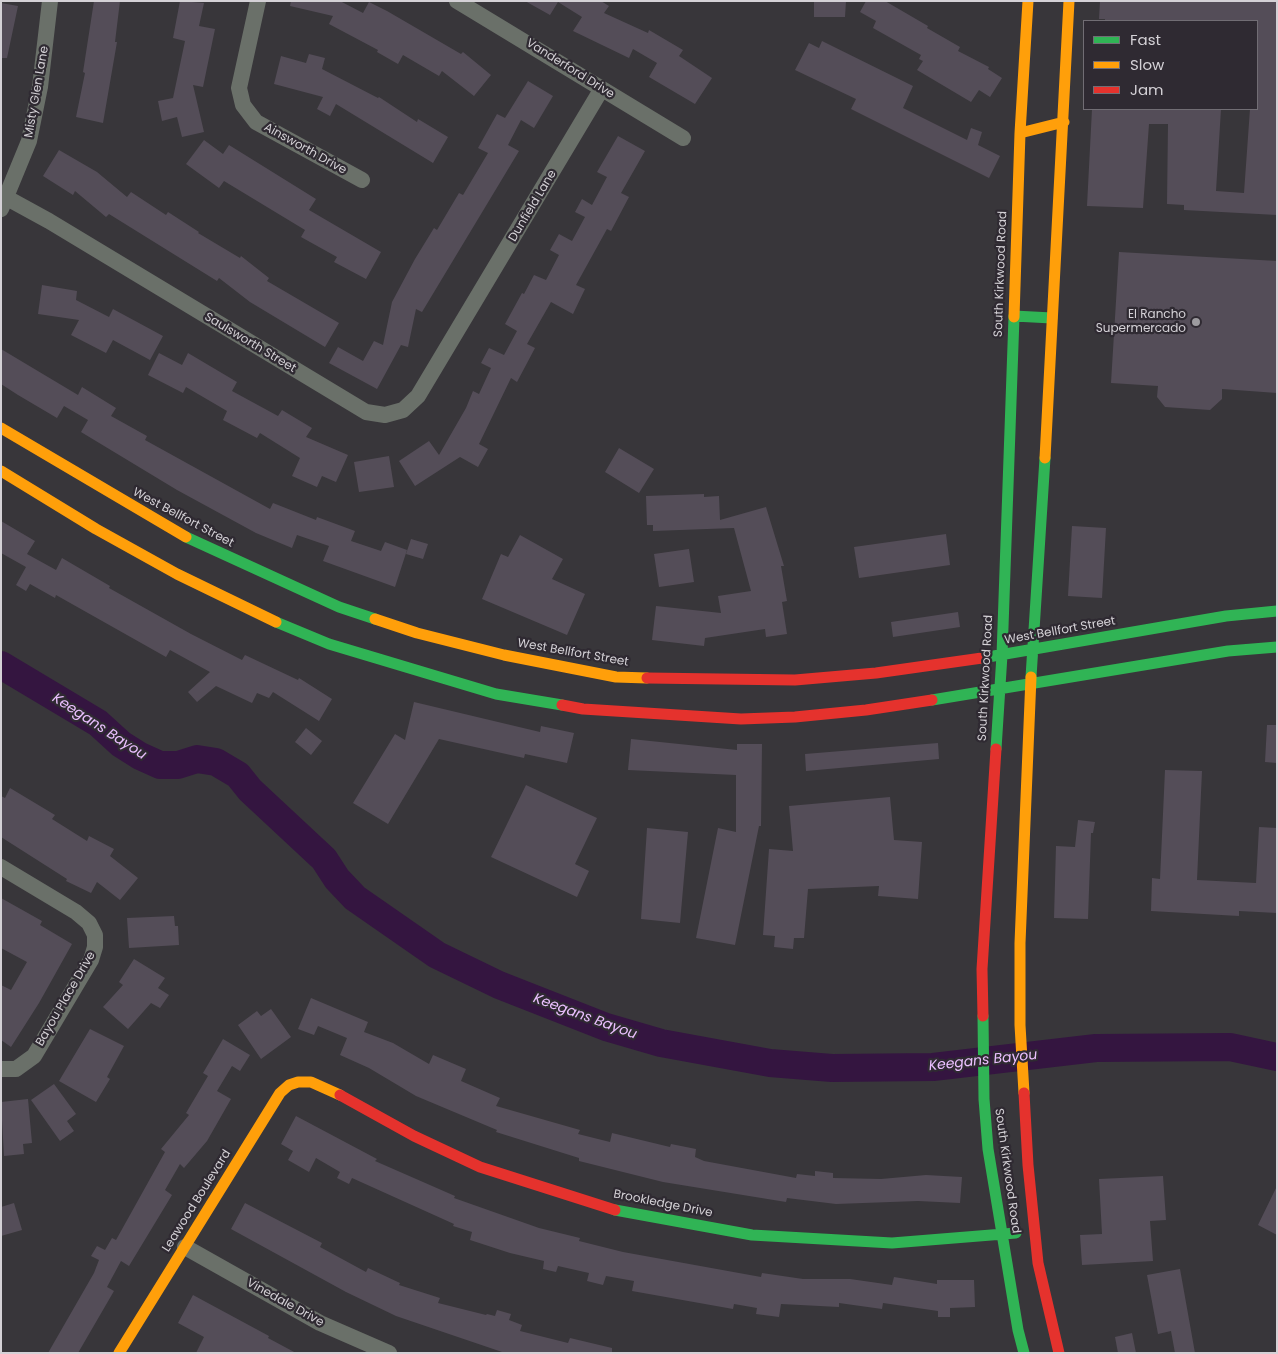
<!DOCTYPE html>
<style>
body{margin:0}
#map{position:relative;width:1278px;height:1354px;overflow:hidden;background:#38363a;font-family:Poppins,sans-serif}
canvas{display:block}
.frame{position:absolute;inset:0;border:2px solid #d4d1d6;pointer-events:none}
.legend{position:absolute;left:1083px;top:20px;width:175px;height:90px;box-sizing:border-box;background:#2f2a32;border:1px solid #716d74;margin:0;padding:6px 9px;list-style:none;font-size:15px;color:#d4d1d6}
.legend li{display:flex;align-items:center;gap:10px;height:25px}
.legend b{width:25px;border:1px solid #716d74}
</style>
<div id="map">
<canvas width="1278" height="1354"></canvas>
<div class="frame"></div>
<ul class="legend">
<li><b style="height:6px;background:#30b455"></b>Fast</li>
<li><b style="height:6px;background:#ff9f0a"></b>Slow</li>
<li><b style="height:6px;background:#e5322d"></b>Jam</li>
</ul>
</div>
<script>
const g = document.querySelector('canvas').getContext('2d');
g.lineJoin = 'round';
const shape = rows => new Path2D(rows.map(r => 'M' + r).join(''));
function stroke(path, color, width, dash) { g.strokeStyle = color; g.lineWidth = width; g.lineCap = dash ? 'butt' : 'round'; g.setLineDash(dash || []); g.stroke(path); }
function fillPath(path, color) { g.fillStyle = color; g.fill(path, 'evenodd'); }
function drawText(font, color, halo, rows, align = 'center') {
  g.font = font + ' Poppins,sans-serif'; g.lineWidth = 4.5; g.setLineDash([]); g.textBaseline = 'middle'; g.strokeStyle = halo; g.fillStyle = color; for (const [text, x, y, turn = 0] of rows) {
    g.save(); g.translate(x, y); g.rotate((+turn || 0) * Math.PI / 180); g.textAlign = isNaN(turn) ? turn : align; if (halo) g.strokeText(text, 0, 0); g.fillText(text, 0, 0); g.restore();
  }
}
const river = shape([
 [1,665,98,723,121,744,140,756,160,765,178,765,197,759,216,762,238,775,250,790,324,859,337,879,355,898,437,955,499,985,606,1027,661,1043,770,1063,832,1068,933,1067,1096,1048,1230,1047,1277,1057]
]);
const building = shape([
 [94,1,120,1,115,42,117,42,103,123,76,117,85,73,83,72],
 [180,1,204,3,199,26,215,29,203,87,193,85,204,132,182,137,177,117,162,121,158,101,173,98,185,41,173,38],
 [291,1,340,1,363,13,369,2,387,11,461,54,463,52,491,75,474,96,442,71,439,76,403,55,398,64,377,52,378,50,329,24,333,16,290,6],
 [525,1,601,1,609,6,604,13,648,33,649,30,683,50,679,56,712,78,695,104,649,77,657,63,633,49,629,58,573,31,582,17,558,2,550,15],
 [814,1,846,1,845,17,814,17],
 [866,1,885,1,928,26,927,28,960,47,958,51,989,67,988,69,1002,78,990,97,979,90,971,102,917,70,923,61,919,59,921,55,873,28,876,21,860,12],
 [1100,1,1277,1,1277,215,1184,210,1184,205,1167,204,1168,124,1149,124,1143,208,1087,206,1092,109,1221,109,1216,191,1244,193,1250,109,1257,109,1257,21,1105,21,1105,19,1099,19],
 [1,3,18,6,7,58,1,58],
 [822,41,913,86,903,108,967,140,971,128,982,132,978,145,1000,156,989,178,851,109,856,99,795,70,809,43,819,48],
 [309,54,325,58,322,69,378,98,379,97,417,122,418,119,448,137,433,163,336,104,330,116,317,109,323,97,274,84,281,56,306,63],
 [528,81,553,96,534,128,521,120,508,145,519,151,422,312,416,309,408,347,401,345,377,389,329,363,338,347,363,361,374,341,383,345,392,302,415,259,434,228,437,230,459,193,463,195,488,153,478,148,497,114,505,118],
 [618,136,645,151,621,193,629,197,611,231,607,229,576,285,585,289,573,314,551,302,527,344,535,348,517,382,511,378,479,444,488,449,478,467,460,457,415,486,399,461,429,441,439,455,466,408,473,391,479,394,491,368,481,363,489,348,504,355,517,331,505,324,522,293,524,294,534,275,546,280,559,255,550,250,559,234,572,241,585,217,575,212,582,199,592,205,607,177,597,172],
 [204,140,223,154,229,145,316,199,309,210,381,252,366,279,334,262,337,257,301,237,305,230,224,181,219,188,186,164],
 [59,150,97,172,127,197,131,192,166,215,168,212,199,232,198,233,240,258,241,256,269,278,267,281,339,323,325,347,250,302,219,278,217,281,109,214,106,217,75,191,73,195,43,176],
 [1119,252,1277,261,1277,393,1222,389,1222,399,1210,410,1165,407,1157,397,1158,386,1111,383],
 [42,285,77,291,76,300,109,317,113,309,163,336,150,360,113,340,106,353,71,335,79,320,38,314],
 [1,349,78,395,82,387,116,408,111,416,147,436,145,440,270,509,273,503,316,520,317,517,355,531,351,541,381,551,385,542,407,550,395,587,323,561,329,546,297,535,292,548,256,533,177,490,81,432,88,420,64,406,57,418,18,395,1,384],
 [159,353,182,365,188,353,237,382,232,391,278,416,282,410,312,428,306,437,348,455,336,482,322,476,317,487,292,476,300,458,260,433,257,438,223,420,227,411,186,387,183,393,148,375],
 [619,448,654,469,639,493,605,472],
 [389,456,394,487,359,492,354,462],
 [704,494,704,497,719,496,720,520,766,507,784,566,781,566,787,601,782,602,787,634,766,637,765,629,705,638,704,646,652,640,656,606,721,613,718,596,751,591,734,528,653,531,653,525,647,525,646,496],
 [1,521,35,541,27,554,56,570,62,558,110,586,109,588,191,634,242,660,245,655,298,680,299,678,332,699,319,721,273,692,269,698,257,693,252,703,216,686,197,702,188,692,210,672,170,650,166,657,56,595,55,598,30,584,26,591,16,585,26,567,1,553],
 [1072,526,1106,528,1102,598,1068,596],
 [946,534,950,565,859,578,854,547],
 [520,535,563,559,552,579,585,594,567,635,482,599,501,554,508,557],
 [411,539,428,544,423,559,406,554],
 [689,549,694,582,659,587,654,554],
 [958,612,960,627,893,637,891,622],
 [414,702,540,732,541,726,574,733,567,763,525,754,524,758,439,739,388,824,353,803,395,734,405,740],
 [1267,725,1277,725,1277,763,1265,762],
 [306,728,322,741,311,755,295,742],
 [631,739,737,750,737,744,762,744,761,826,759,826,735,945,696,938,718,828,736,832,736,775,628,770],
 [938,743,939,759,806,771,805,754],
 [1165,770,1202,771,1197,880,1256,883,1259,827,1277,828,1277,913,1239,911,1239,916,1151,911,1152,878,1160,879],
 [526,785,597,818,575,864,589,871,577,897,491,857],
 [10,788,55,815,52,819,87,841,89,836,114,849,110,856,138,878,120,900,97,882,91,893,66,881,67,879,1,837,1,796,5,798],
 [890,797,894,840,922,842,918,899,878,896,879,886,808,889,804,938,794,938,793,949,774,947,775,936,763,935,769,849,793,851,789,806],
 [1078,820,1095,822,1093,833,1091,833,1088,919,1054,918,1056,846,1075,847],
 [647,828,688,832,680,923,641,919],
 [1,898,42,921,40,925,72,944,39,1003,11,1047,1,1040,1,985,11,990,27,962,1,948],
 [174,916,175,926,178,926,179,945,129,948,127,918],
 [134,959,165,978,158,988,169,995,160,1008,151,1003,128,1029,103,1007,123,985,119,982],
 [311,998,368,1022,364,1032,393,1043,429,1064,433,1055,466,1069,461,1081,500,1098,496,1106,580,1130,578,1134,610,1142,612,1133,670,1147,671,1144,696,1149,695,1157,704,1161,796,1178,797,1174,815,1176,815,1171,833,1173,833,1178,881,1179,926,1175,962,1177,960,1203,918,1201,836,1204,787,1198,786,1202,663,1182,579,1161,579,1158,496,1132,497,1130,416,1096,369,1068,340,1055,347,1038,318,1026,314,1035,298,1029],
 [271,1009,291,1037,261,1059,238,1025,257,1011,261,1016],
 [90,1029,124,1046,107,1077,110,1079,96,1102,59,1081],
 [223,1039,250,1055,240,1071,232,1066,217,1091,231,1099,207,1141,184,1168,180,1164,165,1190,172,1195,129,1266,121,1261,107,1287,114,1291,78,1353,48,1353,94,1273,99,1260,91,1256,97,1246,105,1250,112,1238,116,1240,165,1152,161,1149,189,1115,186,1113,208,1076,203,1073],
 [54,1084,76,1114,67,1121,74,1131,60,1141,31,1100],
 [28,1099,32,1143,23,1144,24,1154,4,1156,1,1102],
 [296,1116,377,1159,375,1161,455,1196,454,1198,539,1228,580,1238,579,1241,623,1252,761,1277,762,1273,803,1279,850,1279,892,1285,894,1277,937,1284,937,1280,974,1280,975,1307,950,1308,950,1317,938,1317,938,1311,883,1303,882,1309,839,1303,839,1307,781,1304,779,1317,756,1314,757,1308,734,1304,733,1309,632,1291,634,1281,606,1276,603,1285,587,1281,589,1273,558,1266,556,1272,543,1269,544,1261,510,1253,470,1240,472,1232,453,1226,454,1224,352,1178,349,1184,337,1178,340,1172,316,1158,309,1172,288,1160,293,1151,281,1144],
 [1163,1176,1166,1220,1150,1221,1153,1261,1082,1265,1080,1235,1102,1234,1099,1179],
 [1277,1186,1277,1235,1258,1225],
 [14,1203,22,1230,1,1236,1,1207],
 [245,1203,322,1243,320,1247,366,1272,368,1268,400,1283,399,1285,440,1298,438,1303,486,1315,487,1314,495,1316,497,1310,511,1314,509,1320,522,1325,520,1331,568,1343,570,1338,612,1348,612,1353,505,1353,396,1316,346,1292,231,1229],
 [1180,1269,1195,1353,1175,1353,1171,1331,1158,1334,1147,1275],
 [193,1295,269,1336,268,1338,296,1353,196,1353,204,1337,178,1323],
 [1132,1333,1136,1353,1118,1353,1115,1337]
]);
const street = shape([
 [258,1,239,88,243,105,256,122,362,180],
 [457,1,683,138],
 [7,198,49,221,366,412,385,415,403,410,418,396,601,90],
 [1,209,29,141,40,87,50,1],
 [1,867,76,912,89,923,95,935,95,947,91,960,34,1056,16,1069,1,1069],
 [185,1247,320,1323,389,1353]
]);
const fast = shape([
 [1014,316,1052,318],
 [186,537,339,607,375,619],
 [276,622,329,644,496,694,562,705],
 [982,658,1226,616,1277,611],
 [1031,677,1045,458],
 [932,700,1228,651,1277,647],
 [996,749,1002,655,1014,317],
 [983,1016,984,1099,988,1149,1018,1330,1024,1353],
 [615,1210,752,1235,892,1243,1016,1233]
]);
const slow = shape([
 [1020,133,1064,122],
 [1014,317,1020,133,1028,1],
 [1,428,186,537],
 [1045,458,1069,1],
 [1,471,96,529,177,574,276,622],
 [375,619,417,633,504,655,616,677,647,678],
 [1024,1093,1020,1025,1020,943,1031,677],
 [119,1353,280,1093,289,1085,298,1082,311,1082,340,1095]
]);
const jam = shape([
 [647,678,795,680,876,673,982,658],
 [562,705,583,709,741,719,795,717,866,710,932,700],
 [983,1016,982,969,996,749],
 [1024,1093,1028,1165,1038,1263,1059,1353],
 [340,1095,414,1136,480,1167,615,1210]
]);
const markers = [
 [1196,322,5,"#9d9b9f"]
];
const streetNames = [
 ["Vanderford Drive",570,69,32],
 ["Misty Glen Lane",37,92,-80],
 ["Ainsworth Drive",305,149,29],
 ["Dunfield Lane",533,206,-59],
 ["South Kirkwood Road",1001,274,-88],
 ["Saulsworth Street",250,343,31],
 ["West Bellfort Street",183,518,28],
 ["West Bellfort Street",1060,631,-10],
 ["West Bellfort Street",573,653,10],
 ["South Kirkwood Road",986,678,-87],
 ["Bayou Place Drive",66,999,-60],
 ["South Kirkwood Road",1007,1171,82],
 ["Leawood Boulevard",197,1201,-58],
 ["Brookledge Drive",663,1204,11],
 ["Vinedale Drive",285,1303,29]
];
const poiNames = [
 ["El Rancho",1186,315],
 ["Supermercado",1186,329]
];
const waterNames = [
 ["Keegans Bayou",99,727,33],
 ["Keegans Bayou",585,1017,20],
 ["Keegans Bayou",983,1061,-6]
];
stroke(river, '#341540', 28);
fillPath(building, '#544d58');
stroke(street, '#6a7069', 16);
stroke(fast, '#30b455', 11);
stroke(slow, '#ff9f0a', 11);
stroke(jam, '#e5322d', 11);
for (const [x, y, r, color] of markers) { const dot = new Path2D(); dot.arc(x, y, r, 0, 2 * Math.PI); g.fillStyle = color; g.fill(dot); stroke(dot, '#2f2a32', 2); }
drawText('12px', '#d4d1d6', '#2f2a32', streetNames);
drawText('12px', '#d4d1d6', '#2f2a32', poiNames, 'right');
drawText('italic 14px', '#ebc0ff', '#2f2a32', waterNames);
</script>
